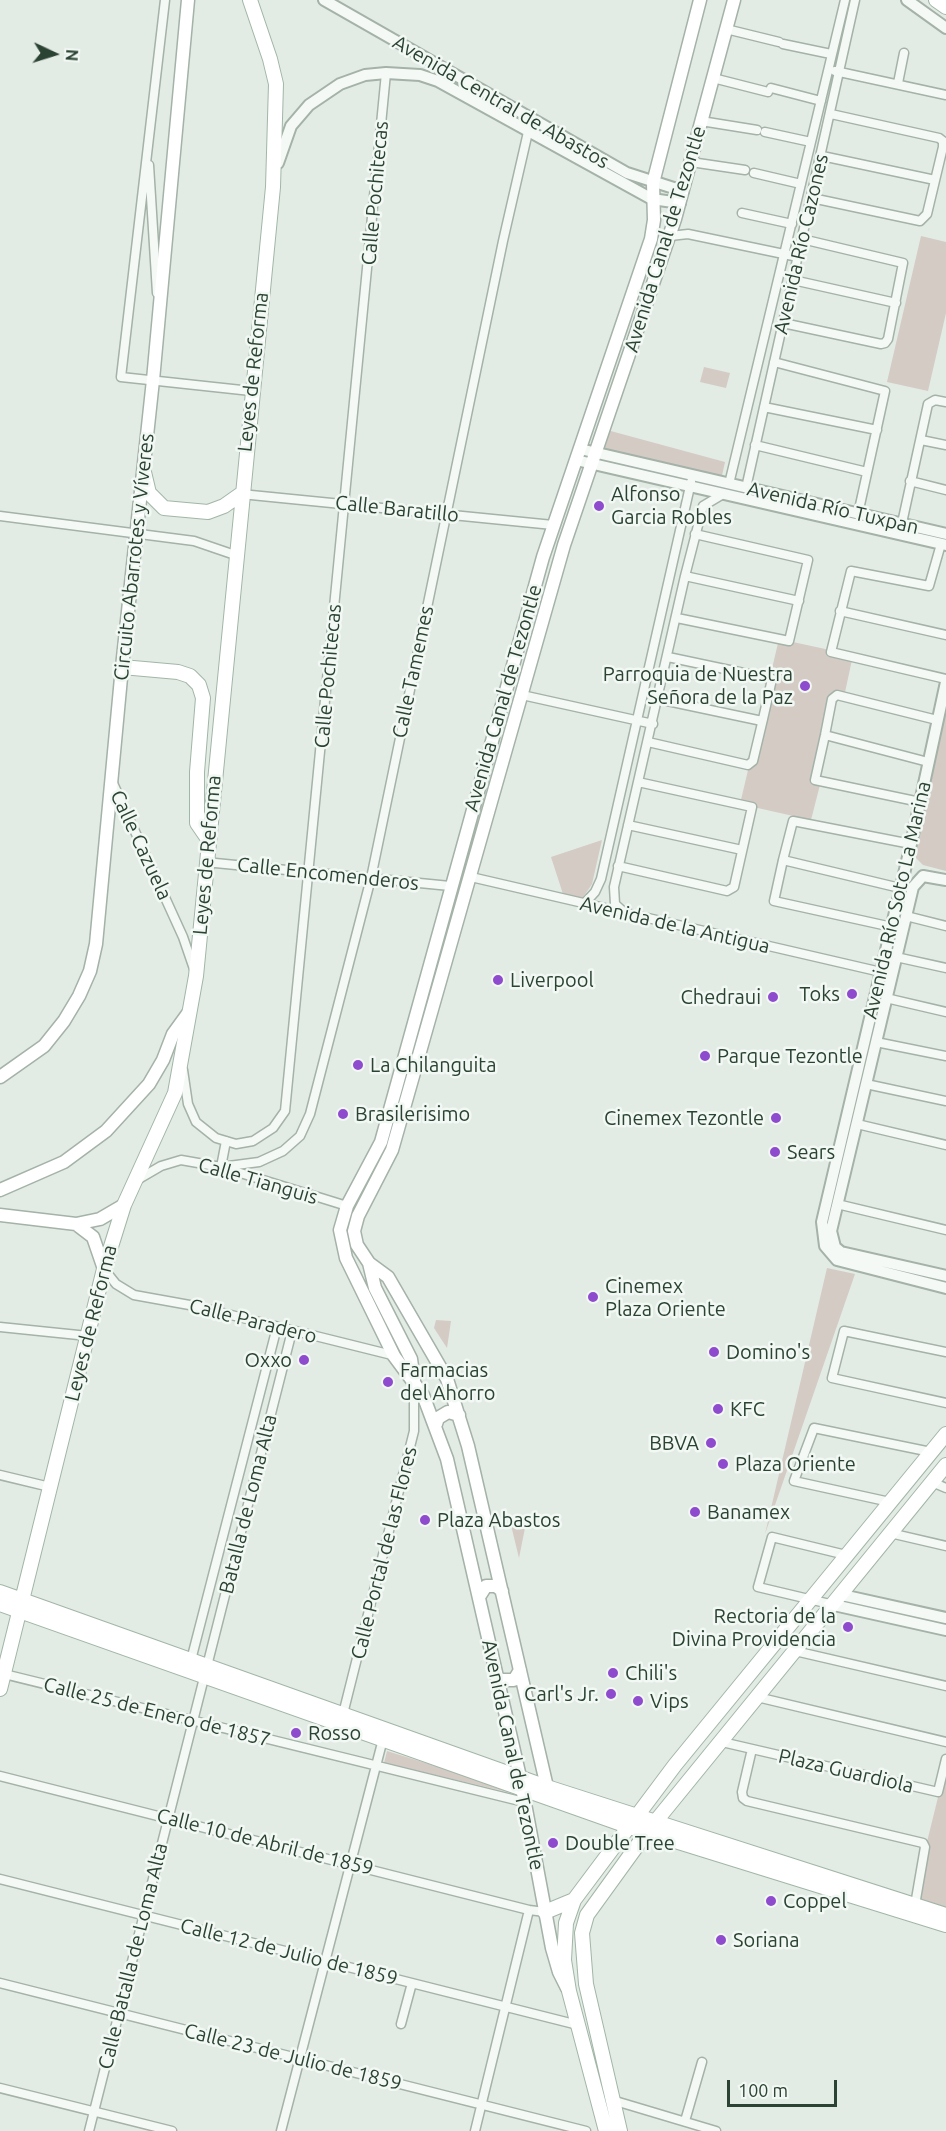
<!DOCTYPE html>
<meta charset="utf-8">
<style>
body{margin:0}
#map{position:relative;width:946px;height:2131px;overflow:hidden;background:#e3ebe5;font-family:Ubuntu,sans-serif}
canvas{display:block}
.north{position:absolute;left:24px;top:24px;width:60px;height:60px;-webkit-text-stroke:4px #f2f8f4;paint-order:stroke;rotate:94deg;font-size:16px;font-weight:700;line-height:24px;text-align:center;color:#2b4332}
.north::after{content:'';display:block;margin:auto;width:21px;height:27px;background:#2b4332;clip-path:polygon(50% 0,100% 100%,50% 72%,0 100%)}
.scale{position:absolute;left:727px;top:2080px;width:110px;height:27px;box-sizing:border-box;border:3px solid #2b4332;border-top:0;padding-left:8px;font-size:18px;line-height:21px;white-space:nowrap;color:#2b4332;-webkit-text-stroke:4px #f2f8f4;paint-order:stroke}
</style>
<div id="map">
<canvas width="946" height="2131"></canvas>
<div class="north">N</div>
<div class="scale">100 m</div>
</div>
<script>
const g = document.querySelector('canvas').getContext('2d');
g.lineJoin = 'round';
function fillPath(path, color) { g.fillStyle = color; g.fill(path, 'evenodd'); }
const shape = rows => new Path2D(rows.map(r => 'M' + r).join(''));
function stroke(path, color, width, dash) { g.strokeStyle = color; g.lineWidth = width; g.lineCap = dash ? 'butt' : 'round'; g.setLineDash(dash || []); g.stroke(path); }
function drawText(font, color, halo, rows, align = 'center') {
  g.font = font + ' Ubuntu,sans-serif'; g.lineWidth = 5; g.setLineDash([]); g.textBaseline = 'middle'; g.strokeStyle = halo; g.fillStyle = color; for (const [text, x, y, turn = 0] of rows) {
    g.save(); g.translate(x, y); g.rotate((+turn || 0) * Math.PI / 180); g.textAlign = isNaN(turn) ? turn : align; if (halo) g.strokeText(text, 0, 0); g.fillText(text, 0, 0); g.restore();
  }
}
const green = shape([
 [921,236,946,242,946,313,928,391,887,382],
 [704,367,730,373,726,388,700,382],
 [607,430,725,462,721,480,599,453],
 [779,639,853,655,844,697,836,695,818,776,822,777,811,820,740,804],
 [946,711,946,871,923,865,915,857],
 [602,840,592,884,582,899,563,894,551,857],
 [827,1268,855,1274,765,1534],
 [436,1320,451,1321,447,1348,434,1328],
 [527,1518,519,1558,510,1521],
 [387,1751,509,1789,508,1792,384,1763],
 [942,1781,946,1782,946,1912,919,1903,926,1846]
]);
const minor = shape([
 [165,0,121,377,251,391],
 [726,29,779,42],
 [783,44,831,54],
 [835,71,946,95],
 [713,78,768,92],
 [898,83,904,53],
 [771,88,821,101],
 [701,121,757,130],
 [765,132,811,142],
 [822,156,935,180],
 [691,162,745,170],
 [149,165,157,293],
 [754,173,801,184],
 [812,198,920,221,927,214,943,147,943,141,939,138,831,114],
 [742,213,792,224],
 [670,236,688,234,798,257],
 [793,280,896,303],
 [783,323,881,344,885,343,888,339,903,263,802,239],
 [774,362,885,391,860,505],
 [764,407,877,430],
 [921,440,946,445],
 [755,445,867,472],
 [910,481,946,490],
 [729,484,845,0],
 [746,488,855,0],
 [241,494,553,525],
 [0,516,194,541,235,555],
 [902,523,928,404,935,400,946,402],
 [941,544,929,586,851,571,831,652,946,679],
 [685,576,799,601],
 [840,611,946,635],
 [677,618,789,641,808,560,695,534],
 [522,695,653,724],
 [658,699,762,721],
 [825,735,928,762],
 [648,742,748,765,753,761,763,719,772,679,668,657],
 [112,781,183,937,194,969],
 [920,802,815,780,825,735,832,699,837,695,937,720],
 [628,825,742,850],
 [783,860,900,888],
 [205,862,450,886],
 [618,866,727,891,734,887,752,807,638,782],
 [471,877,881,972],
 [584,904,595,892,601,879,691,482],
 [626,914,615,904,614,887,685,576,703,506,723,494],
 [906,916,946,926],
 [892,927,774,901,783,860,793,821,911,844],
 [896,957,946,968],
 [886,998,946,1012],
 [876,1042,946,1056],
 [183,1070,188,1104,196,1122,216,1138,236,1144,253,1141,273,1128,285,1111,386,73],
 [866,1084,946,1101],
 [857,1124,946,1145],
 [226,1141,221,1167,259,1162,283,1151,300,1136,310,1114,371,878,503,241,531,119],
 [137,1180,161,1166,181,1160,221,1167,347,1206],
 [837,1204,946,1230],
 [104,1269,116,1284,134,1295,195,1306,396,1356],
 [0,1327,88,1336],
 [946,1352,844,1331,832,1378,946,1403],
 [0,1475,50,1487],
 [932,1482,946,1488],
 [890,1502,794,1481,814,1428,931,1452],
 [890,1533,946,1546],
 [834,1605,758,1587,772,1537,846,1555],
 [795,1651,946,1686],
 [190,1664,277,1327],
 [0,1673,524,1802],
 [757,1697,946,1742],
 [342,1718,414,1431,414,1385],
 [722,1742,938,1792,946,1759],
 [752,1749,742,1792,743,1798,747,1801,923,1843,925,1847,915,1905],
 [0,1776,529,1910,545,1912],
 [0,1879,578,2025],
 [0,1983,586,2131],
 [401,2024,412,1983],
 [0,2088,172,2131],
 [612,2100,716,2131],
 [685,2121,702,2062],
 [89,2131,292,1331],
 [281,2131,383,1739],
 [475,2131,529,1910]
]);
const tertiary = shape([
 [324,0,627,173,683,191],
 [907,0,946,28],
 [278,163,291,126,309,105,340,84,365,75,386,73,420,75,438,81,652,199,680,203],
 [580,449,946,534],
 [576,460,946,545],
 [946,682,911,844,822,1222,825,1246,837,1260,946,1288],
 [923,876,913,887,831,1231,835,1247,841,1252,946,1276],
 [923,876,946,880],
 [842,1595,946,1618],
 [834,1605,946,1630]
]);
const secondary = shape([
 [0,1077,44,1046,64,1021,79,996,90,971,96,944,122,667,153,380,188,0],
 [0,1190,64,1162,106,1131,149,1084,163,1060,173,1034,189,1012],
 [0,1215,76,1224,100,1219,124,1205],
 [76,1224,93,1237,104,1269],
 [369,1263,375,1288,411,1359,414,1380],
 [436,1424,438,1418,448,1412,459,1415],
 [479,1597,486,1586,496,1586,502,1591],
 [496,1676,501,1680,514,1680,520,1670],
 [547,1787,468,1446,447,1379,388,1277,369,1263,357,1245,354,1231,358,1216,392,1150,564,545,675,219,734,0],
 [567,1988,559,1972,552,1948,520,1777,447,1459,423,1395,394,1356,346,1258,340,1230,347,1206,381,1142,543,557,651,239,654,220,653,183,700,0]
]);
const primary = shape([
 [936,0,946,7],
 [144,472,149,493,164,508,208,512,224,506,241,494],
 [122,667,178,672,190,676,199,685,203,698,197,772,197,823,208,839],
 [0,1592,547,1787,946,1915],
 [0,1604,627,1826,946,1925],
 [0,1689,104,1269,124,1205,175,1093,196,976,273,187,276,84,270,59,250,0],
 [545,1912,574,1900],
 [606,2131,569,1991,564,1960,566,1923,574,1900,675,1765,946,1434],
 [620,2131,586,1984,582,1933,587,1915,647,1832,946,1465]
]);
const markers = [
 [599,506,6,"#8e4bcd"],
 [805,686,6,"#8e4bcd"],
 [498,980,6,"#8e4bcd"],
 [852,994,6,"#8e4bcd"],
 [773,997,6,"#8e4bcd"],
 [705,1056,6,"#8e4bcd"],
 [358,1065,6,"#8e4bcd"],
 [343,1114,6,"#8e4bcd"],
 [776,1118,6,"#8e4bcd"],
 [775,1152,6,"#8e4bcd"],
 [593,1297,6,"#8e4bcd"],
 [714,1352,6,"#8e4bcd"],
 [304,1360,6,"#8e4bcd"],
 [388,1382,6,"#8e4bcd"],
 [718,1409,6,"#8e4bcd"],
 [711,1443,6,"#8e4bcd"],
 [723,1464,6,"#8e4bcd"],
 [695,1512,6,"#8e4bcd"],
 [425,1520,6,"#8e4bcd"],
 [848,1627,6,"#8e4bcd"],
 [613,1673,6,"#8e4bcd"],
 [611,1694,6,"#8e4bcd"],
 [638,1701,6,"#8e4bcd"],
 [296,1733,6,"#8e4bcd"],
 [553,1843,6,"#8e4bcd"],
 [771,1901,6,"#8e4bcd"],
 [721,1940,6,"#8e4bcd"]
];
const streetNames = [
 ["Avenida Central de Abastos",501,102,30],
 ["Calle Pochitecas",375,193,-85],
 ["Avenida Canal de Tezontle",665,239,-73],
 ["Avenida Río Cazones",801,244,-77],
 ["Leyes de Reforma",253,372,-84],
 ["Avenida Río Tuxpan",833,508,13],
 ["Calle Baratillo",397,509,6],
 ["Circuito Abarrotes y Víveres",134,557,-84],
 ["Calle Tamemes",413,672,-78],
 ["Calle Pochitecas",328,676,-85],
 ["Avenida Canal de Tezontle",503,698,-74],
 ["Calle Cazuela",141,845,65],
 ["Leyes de Reforma",207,855,-85],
 ["Calle Encomenderos",328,874,6],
 ["Avenida Río Soto La Marina",897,900,-77],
 ["Avenida de la Antigua",675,925,13],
 ["Calle Tianguis",258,1181,16],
 ["Calle Paradero",253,1321,14],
 ["Leyes de Reforma",91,1323,-76],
 ["Batalla de Loma Alta",248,1504,-76],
 ["Calle Portal de las Flores",384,1553,-76],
 ["Calle 25 de Enero de 1857",157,1712,14],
 ["Avenida Canal de Tezontle",513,1755,78],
 ["Plaza Guardiola",846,1771,13],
 ["Calle 10 de Abril de 1859",265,1842,14],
 ["Calle 12 de Julio de 1859",289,1952,14],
 ["Calle Batalla de Loma Alta",133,1956,-76],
 ["Calle 23 de Julio de 1859",293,2057,14]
];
const poiNames = [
 ["Alfonso",611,494],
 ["Garcia Robles",611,517],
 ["Parroquia de Nuestra",793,674,"right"],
 ["Señora de la Paz",793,697,"right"],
 ["Liverpool",510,980],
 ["Toks",840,994,"right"],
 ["Chedraui",761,997,"right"],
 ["Parque Tezontle",717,1056],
 ["La Chilanguita",370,1065],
 ["Brasilerisimo",355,1114],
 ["Cinemex Tezontle",764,1118,"right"],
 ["Sears",787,1152],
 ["Cinemex",605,1286],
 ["Plaza Oriente",605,1309],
 ["Domino's",726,1352],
 ["Oxxo",292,1360,"right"],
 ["Farmacias",400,1370],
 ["del Ahorro",400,1393],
 ["KFC",730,1409],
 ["BBVA",699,1443,"right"],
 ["Plaza Oriente",735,1464],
 ["Banamex",707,1512],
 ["Plaza Abastos",437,1520],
 ["Rectoria de la",836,1616,"right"],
 ["Divina Providencia",836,1639,"right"],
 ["Chili's",625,1673],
 ["Carl's Jr.",599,1694,"right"],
 ["Vips",650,1701],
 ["Rosso",308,1733],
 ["Double Tree",565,1843],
 ["Coppel",783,1901],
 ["Soriana",733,1940]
];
fillPath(green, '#d4cbc4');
stroke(minor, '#a4b2a8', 11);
stroke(tertiary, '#a4b2a8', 14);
stroke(secondary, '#a4b2a8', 15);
stroke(primary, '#a2b6a7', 16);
stroke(minor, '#f5f9f6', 8);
stroke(tertiary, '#f5f9f6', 10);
stroke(secondary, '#fff', 12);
stroke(primary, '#fff', 14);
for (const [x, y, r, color] of markers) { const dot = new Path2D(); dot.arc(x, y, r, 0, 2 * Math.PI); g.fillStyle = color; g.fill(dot); stroke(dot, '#f2f8f4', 2); }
drawText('20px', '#2b4332', '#f2f8f4', streetNames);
drawText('20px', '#2b4332', '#f2f8f4', poiNames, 'left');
</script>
